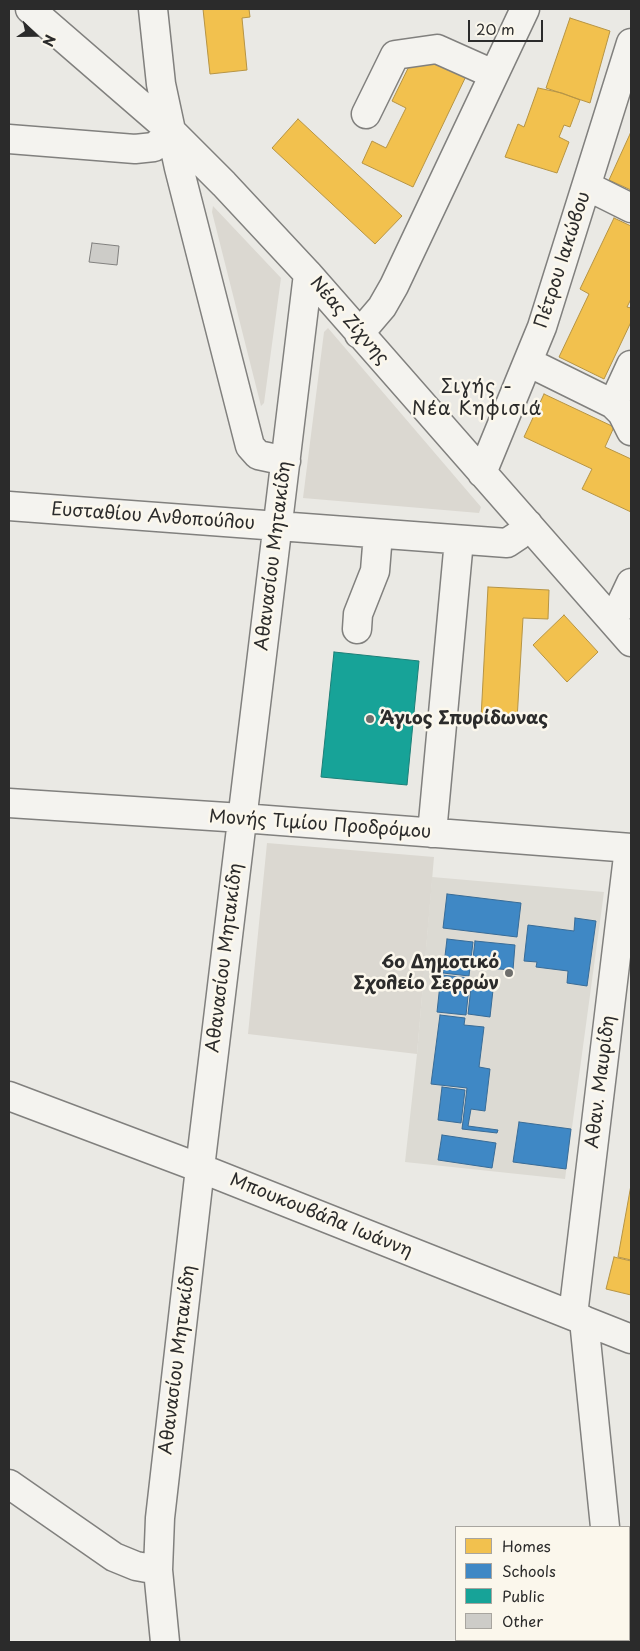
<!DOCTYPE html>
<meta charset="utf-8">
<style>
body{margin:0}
#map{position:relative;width:640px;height:1651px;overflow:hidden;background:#eae9e4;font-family:"Playpen Sans",sans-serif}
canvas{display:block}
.frame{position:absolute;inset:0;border:10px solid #2b2b2b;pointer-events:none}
.legend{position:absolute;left:455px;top:1526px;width:175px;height:115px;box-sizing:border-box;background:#fbf7ec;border:1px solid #a8a59f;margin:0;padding:6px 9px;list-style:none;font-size:15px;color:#2b2b2b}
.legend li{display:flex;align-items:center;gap:10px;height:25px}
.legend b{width:25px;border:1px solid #a8a59f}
.north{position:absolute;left:10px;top:10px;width:50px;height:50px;-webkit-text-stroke:4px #fbf7ec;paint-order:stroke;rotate:112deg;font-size:14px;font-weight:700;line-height:20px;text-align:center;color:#2b2b2b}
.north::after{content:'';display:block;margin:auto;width:18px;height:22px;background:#2b2b2b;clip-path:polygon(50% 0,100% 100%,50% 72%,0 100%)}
.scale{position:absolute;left:468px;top:20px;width:75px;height:22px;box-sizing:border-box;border:2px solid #2b2b2b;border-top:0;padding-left:6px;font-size:15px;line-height:18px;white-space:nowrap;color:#2b2b2b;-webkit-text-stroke:4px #fbf7ec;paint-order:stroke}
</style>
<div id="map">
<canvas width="640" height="1651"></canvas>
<div class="frame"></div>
<ul class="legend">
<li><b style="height:14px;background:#f2c14e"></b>Homes</li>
<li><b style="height:14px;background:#3f88c5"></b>Schools</li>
<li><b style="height:14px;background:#17a398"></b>Public</li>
<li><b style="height:14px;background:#cdccc8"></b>Other</li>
</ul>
<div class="north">N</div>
<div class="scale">20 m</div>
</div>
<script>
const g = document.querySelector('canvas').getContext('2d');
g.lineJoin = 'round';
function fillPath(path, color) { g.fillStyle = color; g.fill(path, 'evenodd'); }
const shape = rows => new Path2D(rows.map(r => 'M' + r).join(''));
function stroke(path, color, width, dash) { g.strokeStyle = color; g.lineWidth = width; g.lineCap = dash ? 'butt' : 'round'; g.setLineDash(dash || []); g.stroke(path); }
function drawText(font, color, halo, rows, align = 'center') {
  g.font = font + ' "Playpen Sans",sans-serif'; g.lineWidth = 5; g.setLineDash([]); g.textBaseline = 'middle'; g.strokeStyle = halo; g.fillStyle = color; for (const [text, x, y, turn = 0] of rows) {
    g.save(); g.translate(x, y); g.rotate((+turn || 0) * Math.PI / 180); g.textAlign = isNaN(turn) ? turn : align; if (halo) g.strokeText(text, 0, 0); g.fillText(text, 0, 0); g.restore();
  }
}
const built = shape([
 [432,877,604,892,565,1179,405,1162,417,1054]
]);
const green = shape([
 [213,206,281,278,264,403,261,406,212,212],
 [328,328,481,507,479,513,303,498,324,332],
 [267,843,434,857,417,1054,248,1034]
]);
const homes = shape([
 [203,9,249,9,250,17,242,18,247,70,210,74,203,9],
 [570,18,610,31,590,103,546,88,570,18],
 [416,52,468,72,413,187,362,163,372,141,386,148,406,108,392,101,416,52],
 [538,88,562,93,580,100,570,127,564,125,559,137,569,142,557,173,505,157,518,124,524,127,538,88],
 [298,119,402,216,375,244,272,148,298,119],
 [630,134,631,135,631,190,609,180,630,134],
 [614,218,631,226,631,299,627,307,631,308,631,322,604,379,559,357,589,294,580,289,614,218],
 [544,394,614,427,605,447,631,459,631,512,582,489,592,469,524,437,544,394],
 [488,587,549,590,548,619,523,618,517,720,481,718,488,587],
 [564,615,598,652,567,682,533,645,564,615],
 [631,1185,631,1260,618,1257,631,1185],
 [614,1257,631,1261,631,1295,606,1289,614,1257]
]);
const schools = shape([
 [447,894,521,903,517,937,443,928,447,894],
 [575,918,596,921,587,986,567,983,568,971,536,967,537,962,524,961,528,925,574,931,575,918],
 [447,939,473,942,469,976,443,973,447,939],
 [475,941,515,945,513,970,472,967,475,941],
 [441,975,470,978,466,1015,437,1012,441,975],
 [472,979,494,981,490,1017,468,1014,472,979],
 [440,1015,465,1018,464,1025,484,1027,479,1067,490,1069,485,1111,471,1109,468,1126,498,1130,497,1133,462,1129,467,1088,431,1084,440,1015],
 [442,1087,465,1090,461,1123,438,1120,442,1087],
 [519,1122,571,1129,566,1169,513,1162,519,1122],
 [442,1135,496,1143,492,1168,438,1160,442,1135]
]);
const public = shape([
 [334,652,419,661,407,785,321,777,334,652]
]);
const building = shape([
 [92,243,119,246,117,265,89,262,92,243]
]);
const minor = shape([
 [30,9,172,132,224,184,308,274,631,642],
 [153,9,161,84,179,168,250,446,258,455,286,461],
 [366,114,395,55,437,49,493,74],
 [9,139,135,149,154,147,172,132],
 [587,186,631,208],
 [359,334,382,307,394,286,525,9],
 [528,362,613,404,622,413,631,431],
 [613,404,631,365],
 [482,473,542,327,631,43],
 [9,506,507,543,519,535,528,524],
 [613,621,631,583],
 [357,629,358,614,375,571,378,534],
 [9,803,242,818,631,848],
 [432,833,459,540],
 [9,1096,200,1168,631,1339],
 [573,1315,629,848],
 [584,1320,605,1527],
 [9,1484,114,1557,136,1566,158,1570],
 [616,1640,616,1642],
 [165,1642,158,1570,160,1518,200,1168,308,274]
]);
const markers = [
 [370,719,5,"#6e6e6c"],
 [509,973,5,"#6e6e6c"]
];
const streetNames = [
 ["Πέτρου Ιακώβου",563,260,-72],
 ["Νέας Ζίχνης",349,321,49],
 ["Ευσταθίου Ανθοπούλου",153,517,4],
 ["Αθανασίου Μητακίδη",274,556,-83],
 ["Μονής Τιμίου Προδρόμου",320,825,4],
 ["Αθανασίου Μητακίδη",225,958,-83],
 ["Αθαν. Μαυρίδη",601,1082,-83],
 ["Μπουκουβάλα Ιωάννη",321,1216,22],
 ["Αθανασίου Μητακίδη",178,1360,-83]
];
const poiNames = [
 ["Άγιος Σπυρίδωνας",380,719],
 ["6ο Δημοτικό",499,963,"right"],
 ["Σχολείο Σερρών",499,984,"right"]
];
const neighbourhoodNames = [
 ["Σιγής -",477,388],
 ["Νέα Κηφισιά",477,410]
];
fillPath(built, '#dcdad3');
fillPath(green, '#dbd8d1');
fillPath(homes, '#f2c14e');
stroke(homes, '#b69444', 1);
fillPath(schools, '#3f88c5');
stroke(schools, '#396c97', 1);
fillPath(public, '#17a398');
stroke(public, '#1d7f77', 1);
fillPath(building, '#cdccc8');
stroke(building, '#81807e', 1);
stroke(minor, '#81807e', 31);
stroke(minor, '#f4f3ef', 28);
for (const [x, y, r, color] of markers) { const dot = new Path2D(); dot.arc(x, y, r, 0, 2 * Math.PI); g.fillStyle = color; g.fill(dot); stroke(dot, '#fbf7ec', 2); }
drawText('18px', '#2b2b2b', '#fbf7ec', streetNames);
drawText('bold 18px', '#2b2b2b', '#fbf7ec', poiNames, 'left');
g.letterSpacing = '1px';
drawText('19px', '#2b2b2b', '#fbf7ec', neighbourhoodNames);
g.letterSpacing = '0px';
</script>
